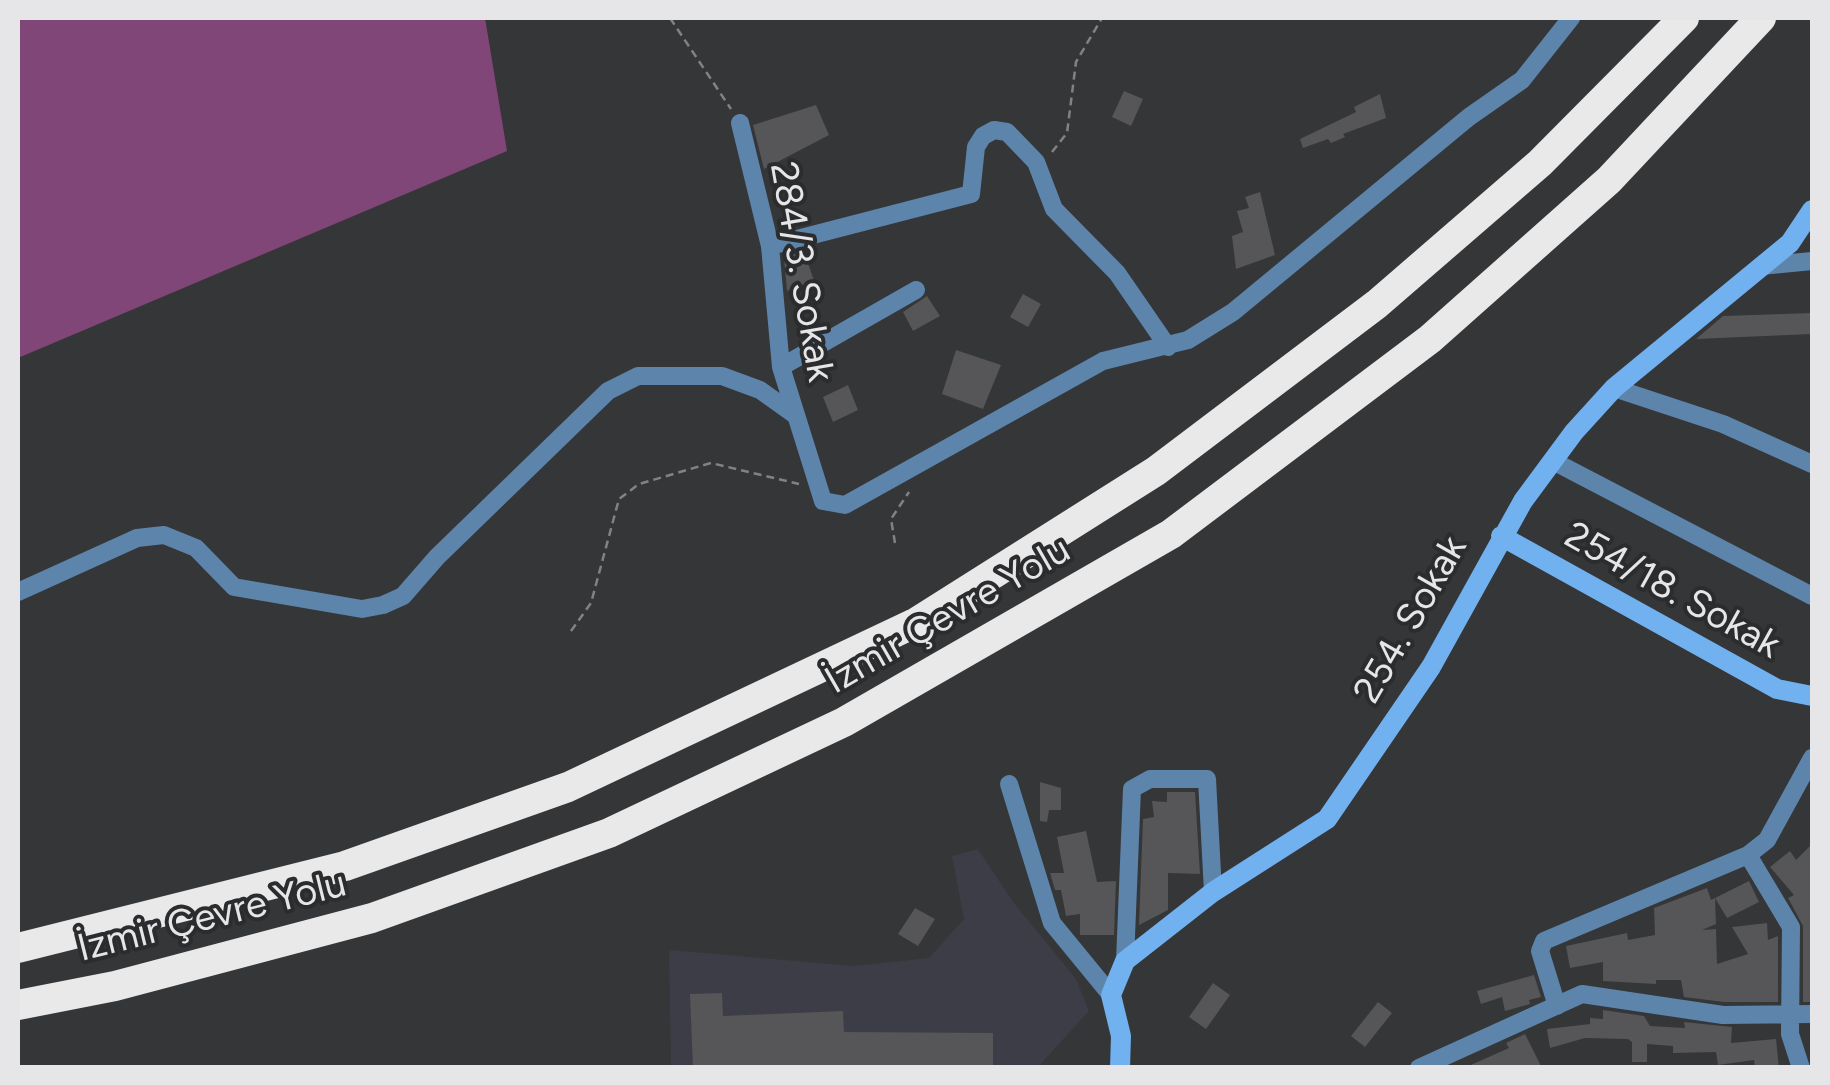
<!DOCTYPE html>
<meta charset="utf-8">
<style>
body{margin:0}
#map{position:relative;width:1830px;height:1085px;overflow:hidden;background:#353638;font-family:Figtree,sans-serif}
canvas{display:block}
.frame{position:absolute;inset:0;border:20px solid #e6e6e8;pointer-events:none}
</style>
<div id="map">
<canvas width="1830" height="1085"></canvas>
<div class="frame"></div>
</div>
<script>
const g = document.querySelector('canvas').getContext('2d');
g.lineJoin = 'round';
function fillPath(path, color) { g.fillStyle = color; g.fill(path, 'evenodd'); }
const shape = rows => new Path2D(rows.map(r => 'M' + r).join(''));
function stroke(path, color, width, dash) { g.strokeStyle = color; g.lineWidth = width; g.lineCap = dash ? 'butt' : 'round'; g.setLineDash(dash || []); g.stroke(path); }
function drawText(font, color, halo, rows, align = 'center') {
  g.font = font + ' Figtree,sans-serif'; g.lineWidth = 8; g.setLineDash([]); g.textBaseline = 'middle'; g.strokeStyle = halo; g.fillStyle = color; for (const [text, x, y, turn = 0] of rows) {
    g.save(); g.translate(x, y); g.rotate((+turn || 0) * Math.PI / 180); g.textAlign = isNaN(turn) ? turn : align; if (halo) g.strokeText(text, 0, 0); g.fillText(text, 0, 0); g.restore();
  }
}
const built = shape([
 [978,849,1014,903,1076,979,1089,1011,1038,1067,671,1067,669,950,854,966,929,958,964,919,952,856]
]);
const forest = shape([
 [18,18,485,18,507,151,18,358]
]);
const building = shape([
 [1124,91,1143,99,1131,126,1112,117],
 [1380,94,1386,118,1343,134,1345,137,1331,143,1328,139,1303,148,1300,139,1356,112,1354,107],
 [816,105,829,135,764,169,753,125],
 [1260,192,1275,255,1236,269,1232,236,1243,232,1237,211,1249,208,1245,197],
 [804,251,814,281,787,291,784,258],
 [1023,294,1041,304,1028,327,1010,317],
 [927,296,940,316,913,331,903,312],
 [1812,313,1812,334,1696,339,1723,316],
 [956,350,1001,365,983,409,942,394],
 [848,385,858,410,833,422,823,397],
 [1040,782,1061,788,1061,810,1049,810,1047,822,1040,821],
 [1167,792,1195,792,1200,874,1168,873,1168,910,1139,925,1143,819,1154,817,1152,801,1167,802],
 [1086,831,1097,882,1116,881,1114,935,1080,935,1080,914,1066,916,1061,890,1055,890,1050,873,1064,873,1057,837],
 [1812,844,1812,1002,1803,1002,1803,926,1788,898,1794,895,1770,867,1790,851,1796,860],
 [1749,881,1759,902,1727,918,1715,898],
 [1707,888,1711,900,1715,898,1716,924,1702,930,1716,929,1717,964,1748,954,1732,927,1767,923,1768,940,1778,936,1778,1002,1724,1002,1684,997,1681,980,1656,980,1656,984,1603,981,1603,962,1570,968,1566,946,1627,933,1628,940,1655,935,1654,908],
 [915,908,935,919,918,946,898,934],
 [1534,975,1541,997,1529,1000,1530,1004,1505,1011,1502,997,1481,1004,1477,991],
 [1213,983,1230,995,1206,1029,1189,1017],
 [722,993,723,1016,843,1011,844,1032,993,1033,993,1068,693,1068,690,994],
 [1378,1002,1392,1013,1365,1047,1351,1036],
 [1603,1010,1644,1016,1650,1026,1685,1028,1684,1022,1732,1027,1731,1043,1776,1039,1779,1068,1755,1068,1754,1060,1718,1065,1716,1052,1673,1053,1673,1046,1647,1044,1647,1062,1632,1062,1632,1042,1628,1039,1585,1038,1550,1048,1547,1029,1590,1024,1590,1018,1603,1019],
 [1525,1034,1542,1068,1464,1068,1509,1048,1506,1043]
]);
const path = shape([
 [670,18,731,109],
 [1052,152,1067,133,1076,62,1102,18],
 [895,543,891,519,909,492],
 [571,631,591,603,619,499,639,484,711,463,799,484]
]);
const street = shape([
 [740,123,770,246,781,367,823,501,845,505,1103,361,1188,340,1233,312,1469,117,1522,80,1571,18],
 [770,246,971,194,976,147,983,136,994,130,1007,132,1036,162,1054,209,1117,273,1168,347],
 [1761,266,1812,261],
 [781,367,916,290],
 [1614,388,1723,424,1812,464],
 [1553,461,1812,596],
 [18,592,137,538,164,535,196,548,234,587,362,609,383,605,403,596,437,557,608,391,638,376,722,376,760,390,795,415],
 [1009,784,1052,923,1111,995],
 [1748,855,1791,927,1790,1034,1801,1068],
 [1125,961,1132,789,1150,779,1207,779,1213,892],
 [1557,1006,1540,951,1544,941,1748,855,1767,840,1812,758],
 [1419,1068,1582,994,1723,1015,1812,1014]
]);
const secondary = shape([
 [1501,536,1777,689,1812,696],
 [1120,1068,1121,1036,1111,995,1125,961,1213,892,1327,819,1431,667,1523,501,1574,432,1614,388,1790,243,1812,210]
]);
const highway = shape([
 [18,948,345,866,568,787,917,622,1156,471,1377,304,1540,163,1684,18],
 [18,1005,115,986,372,918,609,833,844,722,1171,534,1430,339,1609,180,1761,18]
]);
const streetNames = [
 ["284/3. Sokak",801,272,80],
 ["254/18. Sokak",1672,591,29],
 ["İzmir Çevre Yolu",948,616,-30],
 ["254. Sokak",1411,620,-60],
 ["İzmir Çevre Yolu",212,917,-14]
];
fillPath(built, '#3c3d46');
fillPath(forest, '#814678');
fillPath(building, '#565558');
stroke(path, '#818284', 2.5, [8, 5]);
stroke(street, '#5d85ac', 18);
stroke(secondary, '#71b1ef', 20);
stroke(highway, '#e9e9e9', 30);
drawText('38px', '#e6e6e8', '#2b2c2e', streetNames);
</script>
